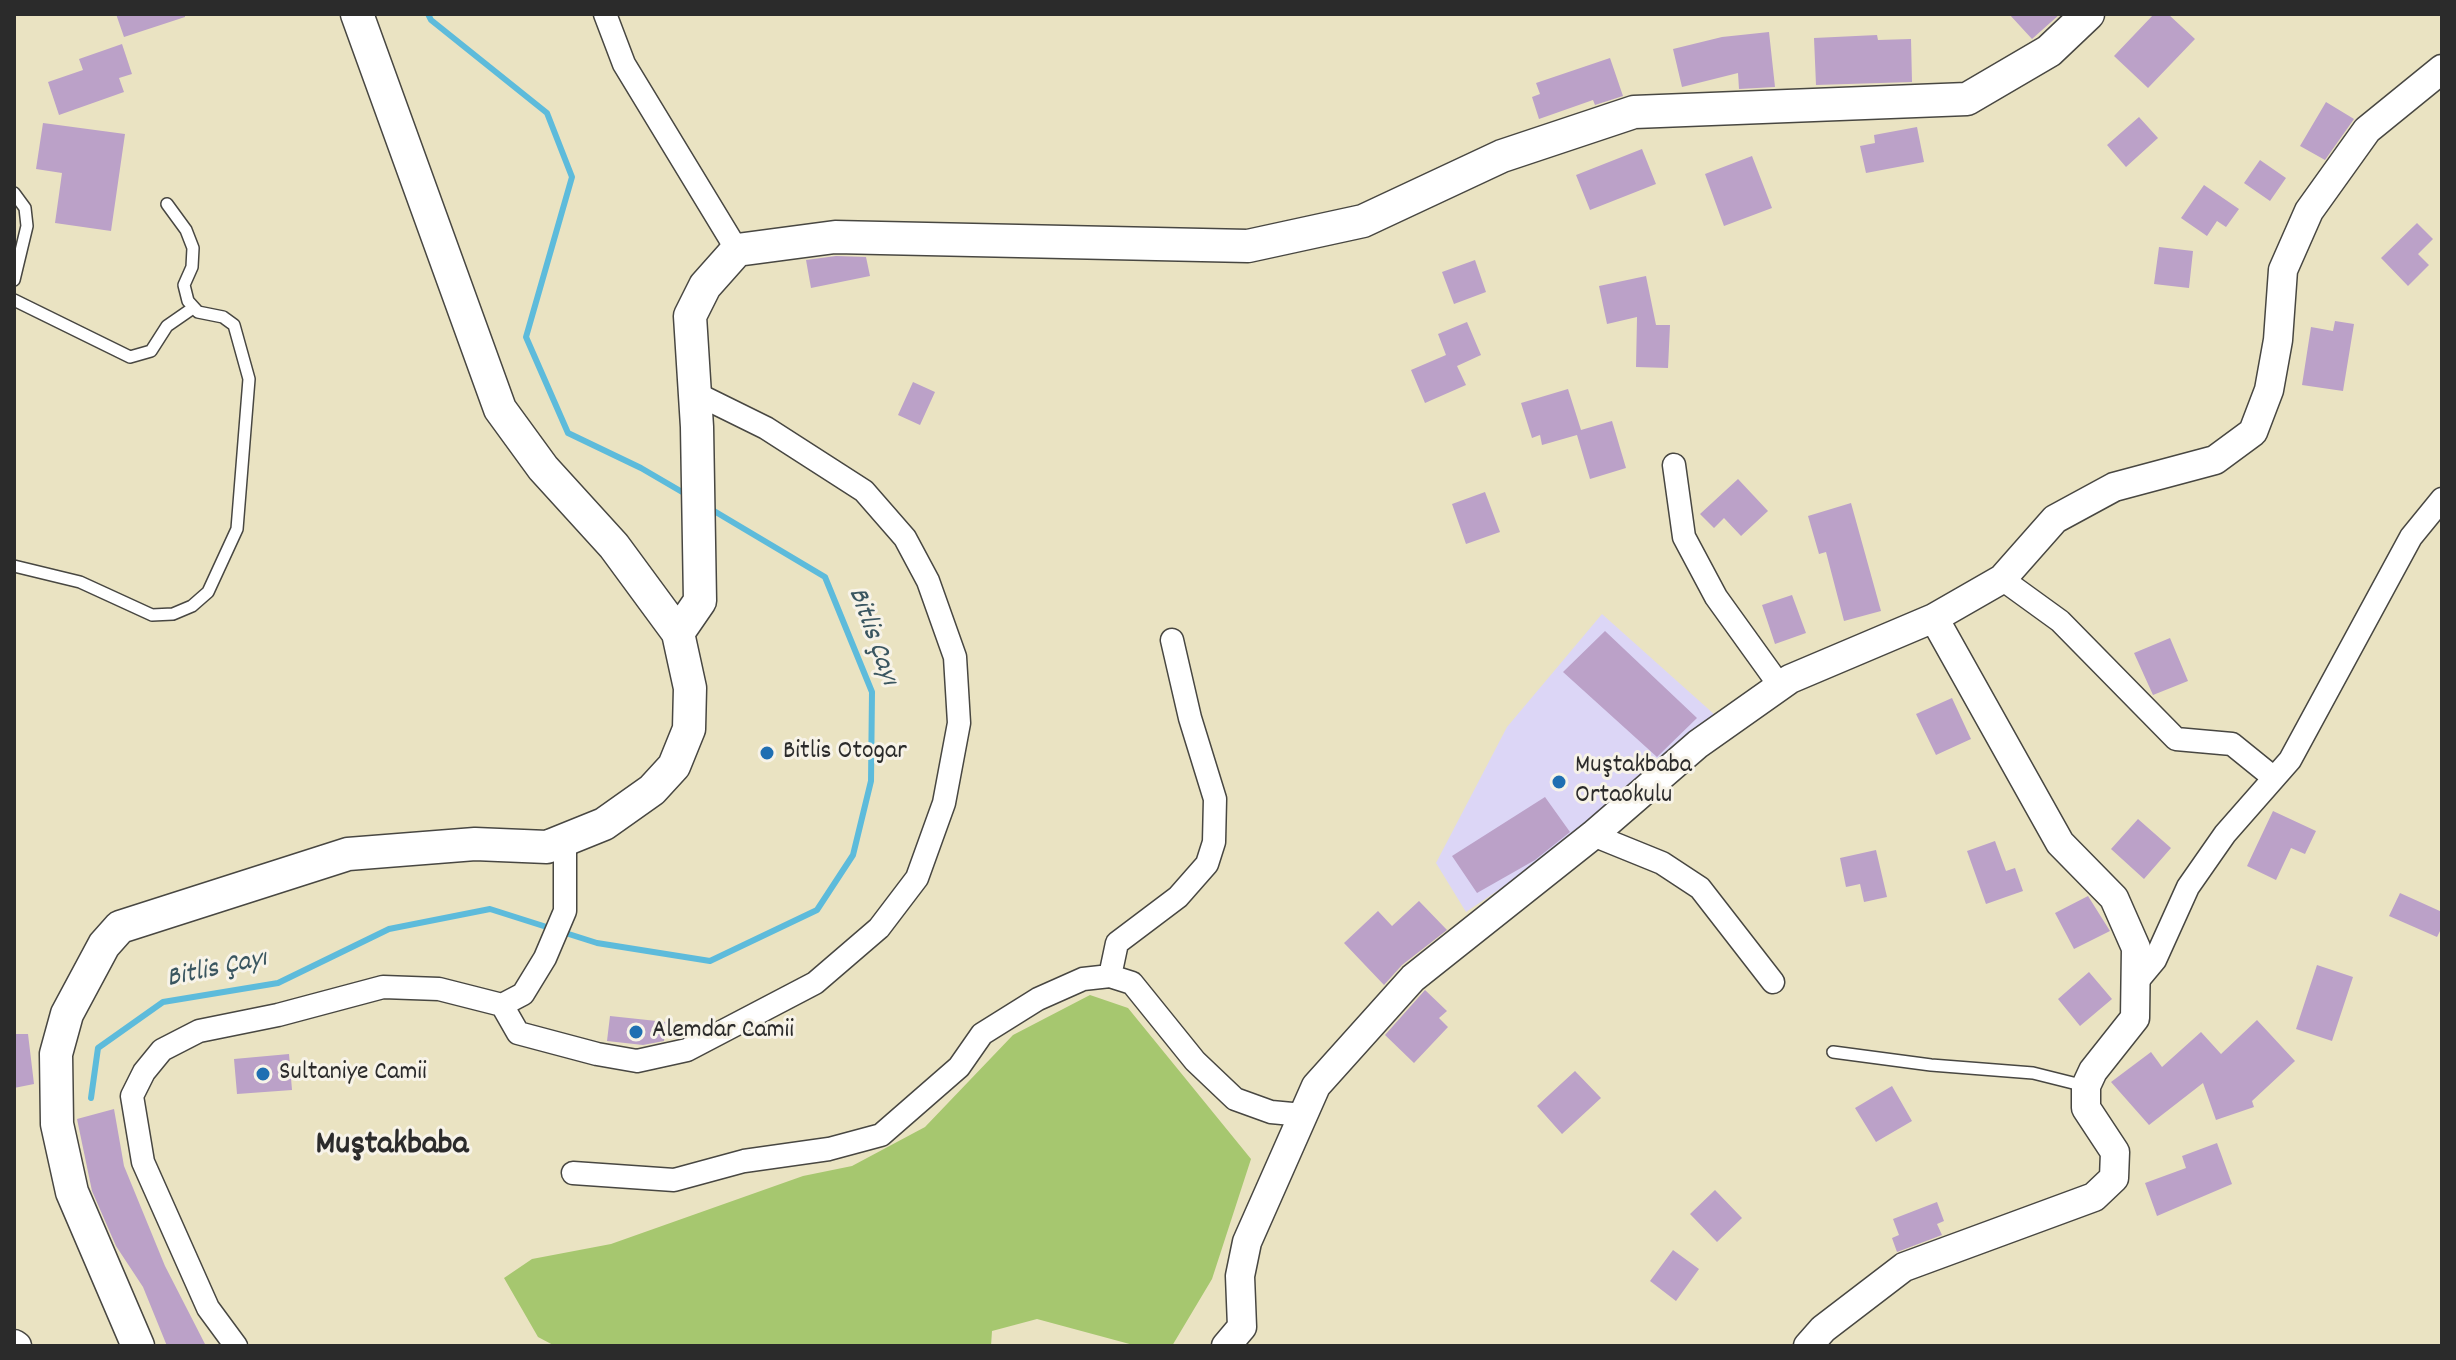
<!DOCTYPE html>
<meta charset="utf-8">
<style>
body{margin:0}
#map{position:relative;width:2456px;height:1360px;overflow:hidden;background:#eae3c2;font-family:Dekko,sans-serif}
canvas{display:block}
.frame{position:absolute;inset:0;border:16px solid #2b2b2b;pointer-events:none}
</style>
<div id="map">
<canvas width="2456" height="1360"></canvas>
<div class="frame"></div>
</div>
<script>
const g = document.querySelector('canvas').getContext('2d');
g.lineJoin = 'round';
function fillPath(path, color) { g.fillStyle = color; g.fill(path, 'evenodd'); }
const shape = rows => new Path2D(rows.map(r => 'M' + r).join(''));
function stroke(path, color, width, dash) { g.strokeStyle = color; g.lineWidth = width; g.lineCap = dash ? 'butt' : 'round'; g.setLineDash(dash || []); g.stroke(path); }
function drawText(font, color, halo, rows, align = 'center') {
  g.font = font + ' Dekko,sans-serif'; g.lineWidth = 6; g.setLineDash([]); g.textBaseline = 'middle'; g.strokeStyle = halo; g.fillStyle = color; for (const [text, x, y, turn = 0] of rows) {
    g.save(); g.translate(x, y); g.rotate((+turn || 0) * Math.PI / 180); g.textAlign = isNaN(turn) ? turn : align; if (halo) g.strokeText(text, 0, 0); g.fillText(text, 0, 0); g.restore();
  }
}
const built = shape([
 [1602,614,1715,715,1577,837,1466,912,1436,863,1507,727]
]);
const green = shape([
 [1090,995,1128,1008,1251,1159,1212,1279,1172,1346,1137,1346,1037,1319,992,1331,991,1346,555,1346,538,1337,504,1278,532,1259,611,1244,803,1176,852,1166,925,1127,1013,1035]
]);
const stream = shape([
 [428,14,431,20,547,113,572,177,526,337,568,433,641,468,689,496],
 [91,1098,98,1048,163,1002,278,983,389,929,490,909,597,943,710,961,817,910,853,855,871,781,872,692,825,577,709,508]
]);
const building = shape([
 [116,14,185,14,185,17,124,37],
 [2009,14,2060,14,2032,39],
 [2154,14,2168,14,2195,39,2148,88,2114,56],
 [1769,32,1775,87,1739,89,1738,73,1682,87,1673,49,1722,37],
 [1877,35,1878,40,1911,39,1912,82,1816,85,1814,38],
 [122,44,132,74,119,78,124,92,59,115,48,82,83,70,79,59],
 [1610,58,1623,96,1595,105,1593,100,1539,119,1532,97,1540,94,1536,83],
 [2326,102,2354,119,2325,160,2300,146],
 [2139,117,2158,138,2126,167,2107,145],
 [43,123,125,134,111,231,55,223,62,173,36,169],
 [1917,127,1924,162,1866,173,1860,146,1875,143,1874,135],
 [1642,149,1656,184,1590,210,1576,175],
 [1752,156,1772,208,1724,226,1705,174],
 [2260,160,2286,178,2270,201,2244,183],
 [2204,185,2239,209,2226,227,2217,221,2207,236,2181,218],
 [2417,223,2433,239,2418,254,2429,265,2408,286,2381,258],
 [2159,247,2193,251,2189,288,2154,284],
 [836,256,866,257,870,276,811,288,806,260],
 [1475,260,1486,292,1454,304,1442,272],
 [1646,276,1656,325,1670,325,1668,368,1636,367,1637,317,1607,324,1599,286],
 [2335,321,2354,324,2343,391,2302,385,2311,327,2333,331],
 [1467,322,1481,355,1457,366,1466,385,1425,403,1411,370,1446,355,1438,334],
 [913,382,935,392,920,425,898,415],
 [1568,389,1581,430,1612,421,1626,468,1590,479,1577,435,1542,445,1540,435,1532,438,1521,403],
 [1738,479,1768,511,1741,536,1724,518,1714,528,1700,514],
 [1485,492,1500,532,1466,544,1452,504],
 [1851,503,1881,611,1844,621,1826,552,1819,554,1808,516],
 [1792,595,1806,633,1775,644,1762,605],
 [1605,631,1697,718,1657,757,1563,672],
 [2170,638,2188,681,2153,695,2134,653],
 [1952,698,1971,739,1936,755,1916,714],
 [1545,797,1570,832,1535,860,1477,893,1452,856],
 [2273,811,2316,831,2305,854,2291,848,2276,880,2247,866],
 [2138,819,2171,848,2144,879,2111,849],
 [1995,841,2006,871,2015,868,2023,891,1986,904,1967,851],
 [1876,850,1887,897,1864,902,1860,884,1846,887,1840,858],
 [2400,893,2442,912,2442,927,2437,937,2389,916],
 [2088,896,2110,931,2074,949,2055,913],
 [1419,901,1447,930,1402,965,1384,985,1344,943,1378,911,1392,926],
 [2317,965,2353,977,2332,1041,2296,1029],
 [2089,972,2112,999,2080,1026,2058,999],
 [1425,990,1447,1011,1439,1018,1448,1027,1414,1063,1385,1035],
 [610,1016,666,1022,664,1041,643,1045,607,1041],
 [2257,1020,2295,1061,2252,1101,2254,1107,2216,1120,2203,1083,2149,1125,2111,1082,2151,1052,2162,1067,2201,1032,2221,1054],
 [14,1034,28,1034,34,1084,14,1088],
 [289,1054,292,1090,237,1094,234,1059],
 [1575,1071,1601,1098,1562,1134,1537,1106],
 [1892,1086,1912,1121,1876,1142,1855,1108],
 [114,1109,124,1166,165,1266,206,1346,167,1346,143,1287,116,1246,92,1191,77,1119],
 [2217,1143,2232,1184,2157,1216,2145,1183,2186,1168,2182,1156],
 [1715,1190,1742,1218,1717,1242,1690,1214],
 [1937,1202,1944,1221,1937,1224,1942,1235,1897,1252,1892,1238,1899,1235,1893,1219],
 [1673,1250,1699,1269,1676,1301,1650,1281]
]);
const service = shape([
 [14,193,25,208,27,226,14,280],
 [14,300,130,357,151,351,167,326,193,308],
 [14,566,80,582,152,615,173,614,192,606,208,592,237,529,249,379,234,325,223,317,198,312,188,301,184,285,192,267,193,248,186,230,167,204],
 [1833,1052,1931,1065,2033,1073,2085,1086]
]);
const minor = shape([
 [605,14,624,64,737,250],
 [1674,465,1684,537,1716,597,1780,686],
 [2002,579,2060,621,2176,739,2232,744,2274,778],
 [1593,835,1662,863,1700,888,1773,982],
 [1110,976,1117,943,1178,897,1207,864,1214,842,1215,799,1190,718,1172,640],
 [2135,984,2155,960,2188,887,2225,834,2290,760,2411,537,2442,499],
 [502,1005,518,1033,597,1054,637,1061,687,1050,815,983,879,928,917,878,944,803,959,723,955,657,928,581,905,538,864,491,766,428,695,393],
 [573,1173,674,1180,744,1161,829,1149,881,1135,959,1067,982,1034,1038,999,1083,979,1110,976,1132,983,1195,1061,1235,1099,1271,1112,1303,1115],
 [236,1346,208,1308,143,1162,132,1096,144,1072,162,1050,199,1031,278,1015,383,987,439,989,502,1005,523,994,545,958,565,911,565,840]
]);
const tertiary = shape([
 [14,1344,17,1346],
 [1226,1346,1242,1327,1240,1276,1247,1242,1316,1086,1413,978,1593,835,1698,744,1790,679,1934,618,2002,579,2055,519,2114,487,2215,460,2253,432,2269,390,2278,340,2283,270,2309,211,2367,130,2442,69],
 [1808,1346,1823,1329,1904,1267,2094,1197,2114,1178,2115,1152,2086,1108,2086,1086,2093,1071,2135,1018,2136,948,2114,898,2060,843,1934,618]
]);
const secondary = shape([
 [678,633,700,601,697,427,690,316,705,286,737,250,835,237,1248,246,1363,221,1502,156,1634,112,1967,99,2049,51,2088,14],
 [138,1346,72,1192,57,1124,56,1054,67,1014,104,945,120,927,348,854,475,844,547,847,604,824,652,790,674,766,689,729,690,688,678,633,614,546,543,468,500,409,357,14]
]);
const markers = [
 [767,753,8,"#1f6fb2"],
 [1559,782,8,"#1f6fb2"],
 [636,1032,8,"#1f6fb2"],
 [263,1074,8,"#1f6fb2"]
];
const poiNames = [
 ["Bitlis Otogar",783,753],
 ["Muştakbaba",1575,767],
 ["Ortaokulu",1575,797],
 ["Alemdar Camii",652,1032],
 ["Sultaniye Camii",279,1074]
];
const waterNames = [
 ["Bitlis Çayı",871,637,70],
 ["Bitlis Çayı",217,971,-12]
];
const districtNames = [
 ["Muştakbaba",392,1147]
];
fillPath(built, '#dcd6f6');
fillPath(green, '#a6c76f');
stroke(stream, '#5dbbdb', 6);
fillPath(building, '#bba1c8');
stroke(service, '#484742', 14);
stroke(minor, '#484742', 25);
stroke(tertiary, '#484742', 31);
stroke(secondary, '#484742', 35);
stroke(service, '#fff', 11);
stroke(minor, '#fff', 22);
stroke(tertiary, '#fff', 28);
stroke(secondary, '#fff', 32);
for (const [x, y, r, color] of markers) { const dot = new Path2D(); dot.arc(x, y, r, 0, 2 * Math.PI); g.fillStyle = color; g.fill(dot); stroke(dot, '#f7f3e8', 3); }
drawText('26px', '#2b2b2b', '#f7f3e8', poiNames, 'left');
drawText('italic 28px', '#3a5660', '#f7f3e8', waterNames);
drawText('bold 34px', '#2b2b2b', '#f7f3e8', districtNames);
</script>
